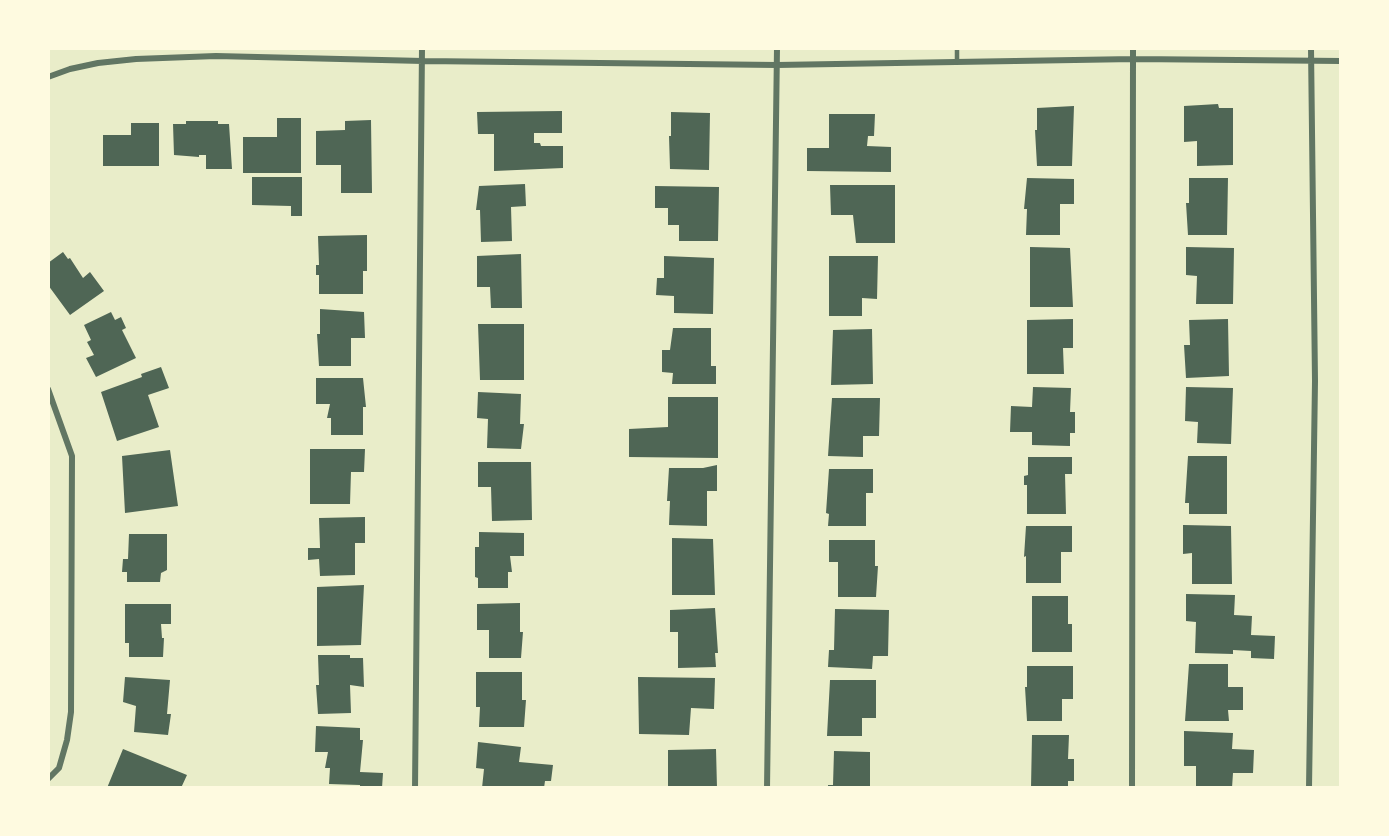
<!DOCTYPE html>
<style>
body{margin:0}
#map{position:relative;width:1389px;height:836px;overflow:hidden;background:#e9edc9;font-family:"PT Sans Narrow",sans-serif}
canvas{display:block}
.frame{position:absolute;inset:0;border:50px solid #fefae0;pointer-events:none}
</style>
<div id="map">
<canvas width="1389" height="836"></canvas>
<div class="frame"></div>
</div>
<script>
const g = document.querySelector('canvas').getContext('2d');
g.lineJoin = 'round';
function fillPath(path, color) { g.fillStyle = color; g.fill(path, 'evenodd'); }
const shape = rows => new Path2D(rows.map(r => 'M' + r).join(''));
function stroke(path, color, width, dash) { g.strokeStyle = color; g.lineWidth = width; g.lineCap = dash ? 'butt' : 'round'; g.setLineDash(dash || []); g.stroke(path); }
const building = shape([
 [1218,104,1219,108,1233,108,1233,165,1197,166,1197,141,1184,142,1184,106],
 [1074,106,1072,166,1037,166,1035,130,1037,130,1037,108],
 [562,111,562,133,534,133,534,143,540,143,541,146,563,146,563,168,494,171,494,134,478,134,477,112],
 [671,112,710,113,709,170,670,169,669,136,671,136],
 [829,114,875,114,874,136,868,136,867,146,891,147,891,172,807,171,807,148,829,148],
 [277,118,301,118,301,173,243,173,243,137,277,137],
 [371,120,372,193,341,193,341,165,316,165,316,131,345,130,345,121],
 [186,121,218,121,218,124,229,124,232,169,206,169,206,155,199,155,199,157,174,155,173,124,186,124],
 [131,123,159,123,159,166,103,166,103,135,131,135],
 [252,177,302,177,302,216,291,216,291,206,252,205],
 [1027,178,1074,179,1074,204,1060,204,1060,235,1026,235,1027,209,1024,209],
 [1189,178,1228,178,1227,235,1188,235,1186,203,1189,203],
 [525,184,526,206,511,207,512,241,481,242,480,210,476,210,479,186],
 [830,185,895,185,895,243,856,243,853,215,831,215],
 [655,186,719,187,718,241,679,241,679,225,668,225,668,208,655,208],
 [367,235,367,271,363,271,363,294,319,294,319,275,316,275,316,265,319,265,318,236],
 [1030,247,1070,248,1073,307,1030,307],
 [1186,247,1234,248,1233,304,1196,304,1197,276,1186,275],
 [63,252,68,259,70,258,83,278,90,272,104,291,70,315,48,285,48,263],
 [521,254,522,308,491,308,490,287,477,287,477,256],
 [664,256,714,258,713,314,674,313,674,296,656,295,657,278,664,278],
 [829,256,878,256,877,299,862,298,862,316,829,316],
 [320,309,364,312,365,338,351,338,351,366,319,366,317,334,320,334],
 [111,312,115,320,121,317,126,328,122,330,136,358,96,377,86,358,94,355,87,342,91,340,84,325],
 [1073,319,1073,348,1063,348,1064,374,1027,374,1027,320],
 [1228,319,1229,376,1186,378,1184,345,1190,345,1189,320],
 [478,324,524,324,524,380,480,380],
 [673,328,711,328,711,366,716,366,716,384,672,384,673,373,662,372,662,350,670,350],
 [872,329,873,384,831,385,833,330],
 [161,367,169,388,148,395,159,427,117,441,101,392,142,377,141,374],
 [316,378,363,378,366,407,363,407,363,435,331,435,331,418,327,418,330,404,316,404],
 [1033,387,1071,388,1070,412,1075,412,1075,433,1070,433,1070,446,1032,445,1032,432,1010,432,1011,406,1032,407],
 [1186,387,1233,388,1231,444,1197,443,1198,422,1185,421],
 [478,392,521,394,520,424,524,424,521,449,487,448,488,419,477,418],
 [668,397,718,397,718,458,629,457,629,429,668,427],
 [832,398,880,398,879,436,863,436,863,457,828,456],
 [310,449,365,449,364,472,351,472,350,504,310,504],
 [170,450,178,506,125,513,122,456],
 [1188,456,1227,456,1227,514,1189,514,1189,503,1185,503],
 [1028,457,1072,457,1072,474,1065,474,1066,514,1027,514,1027,485,1024,485,1024,476,1028,475],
 [478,462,531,462,532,520,492,521,491,487,478,487],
 [717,465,717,491,707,491,707,526,669,525,670,501,667,501,669,468,703,468],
 [829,469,873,469,873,493,866,493,866,526,828,526,829,514,826,513],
 [365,517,365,543,355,543,355,575,320,576,319,559,308,560,308,548,320,548,319,518],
 [1183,525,1231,526,1232,584,1192,584,1192,553,1183,554],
 [1026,526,1072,526,1072,552,1061,552,1061,583,1026,583,1026,556,1024,557],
 [479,532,524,533,524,556,510,556,512,572,508,572,508,588,478,588,478,578,475,577,475,547,479,547],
 [129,534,167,534,167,570,161,573,160,582,127,582,127,572,122,572,123,559,128,559],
 [672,538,713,539,715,595,672,595],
 [829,540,875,540,875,566,878,566,876,597,838,597,838,562,829,562],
 [364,585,361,645,317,646,317,587],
 [1186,594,1235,595,1234,615,1252,616,1251,635,1275,636,1274,659,1251,658,1251,651,1233,650,1233,654,1195,653,1196,622,1186,621],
 [1032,596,1068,596,1068,624,1072,624,1072,652,1032,652],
 [520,603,520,632,523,632,521,658,489,658,489,630,477,630,477,604],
 [125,604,171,604,171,624,161,624,162,638,164,638,163,657,129,657,129,643,125,643],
 [715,608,718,653,715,653,716,667,678,668,678,632,670,632,670,610],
 [835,609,889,610,888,656,873,656,872,669,828,667,829,650,834,650],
 [318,655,350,655,350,658,363,658,364,687,350,685,351,713,318,714,316,685,319,685],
 [1189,664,1228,664,1228,687,1243,687,1243,710,1228,710,1229,721,1185,721],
 [1027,666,1073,666,1073,699,1062,699,1062,721,1027,721,1025,687,1027,687],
 [476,672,522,672,522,700,526,700,524,727,479,727,480,707,476,707],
 [125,677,170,680,167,714,171,714,168,735,134,732,136,706,123,702],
 [638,677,715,678,714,709,691,708,689,735,639,734],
 [830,680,876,680,876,718,862,718,862,736,827,736],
 [316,726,360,728,360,740,363,740,360,772,383,773,382,788,360,788,360,785,329,784,330,768,325,768,328,752,315,752],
 [1184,731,1233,733,1232,749,1254,750,1253,773,1233,773,1232,788,1196,788,1196,766,1184,766],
 [1032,735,1069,735,1068,759,1074,759,1074,781,1068,781,1068,788,1031,788],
 [478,742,521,747,519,762,553,765,551,781,545,781,544,788,482,788,484,769,476,768],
 [123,749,187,775,181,788,107,788],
 [716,749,717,788,668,788,668,750],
 [834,751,870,752,870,788,828,788,828,785,833,785]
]);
const service = shape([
 [957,62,957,48]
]);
const minor = shape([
 [48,77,70,69,98,63,136,59,216,56,423,61,777,65,1134,59,1341,61],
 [48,389,72,456,71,712,67,740,59,768,48,779],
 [415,788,422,48],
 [767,788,777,48],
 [1132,788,1133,48],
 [1309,788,1315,381,1311,48]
]);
fillPath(building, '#4f6655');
stroke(service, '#617663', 4.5);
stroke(minor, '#617663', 6);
</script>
